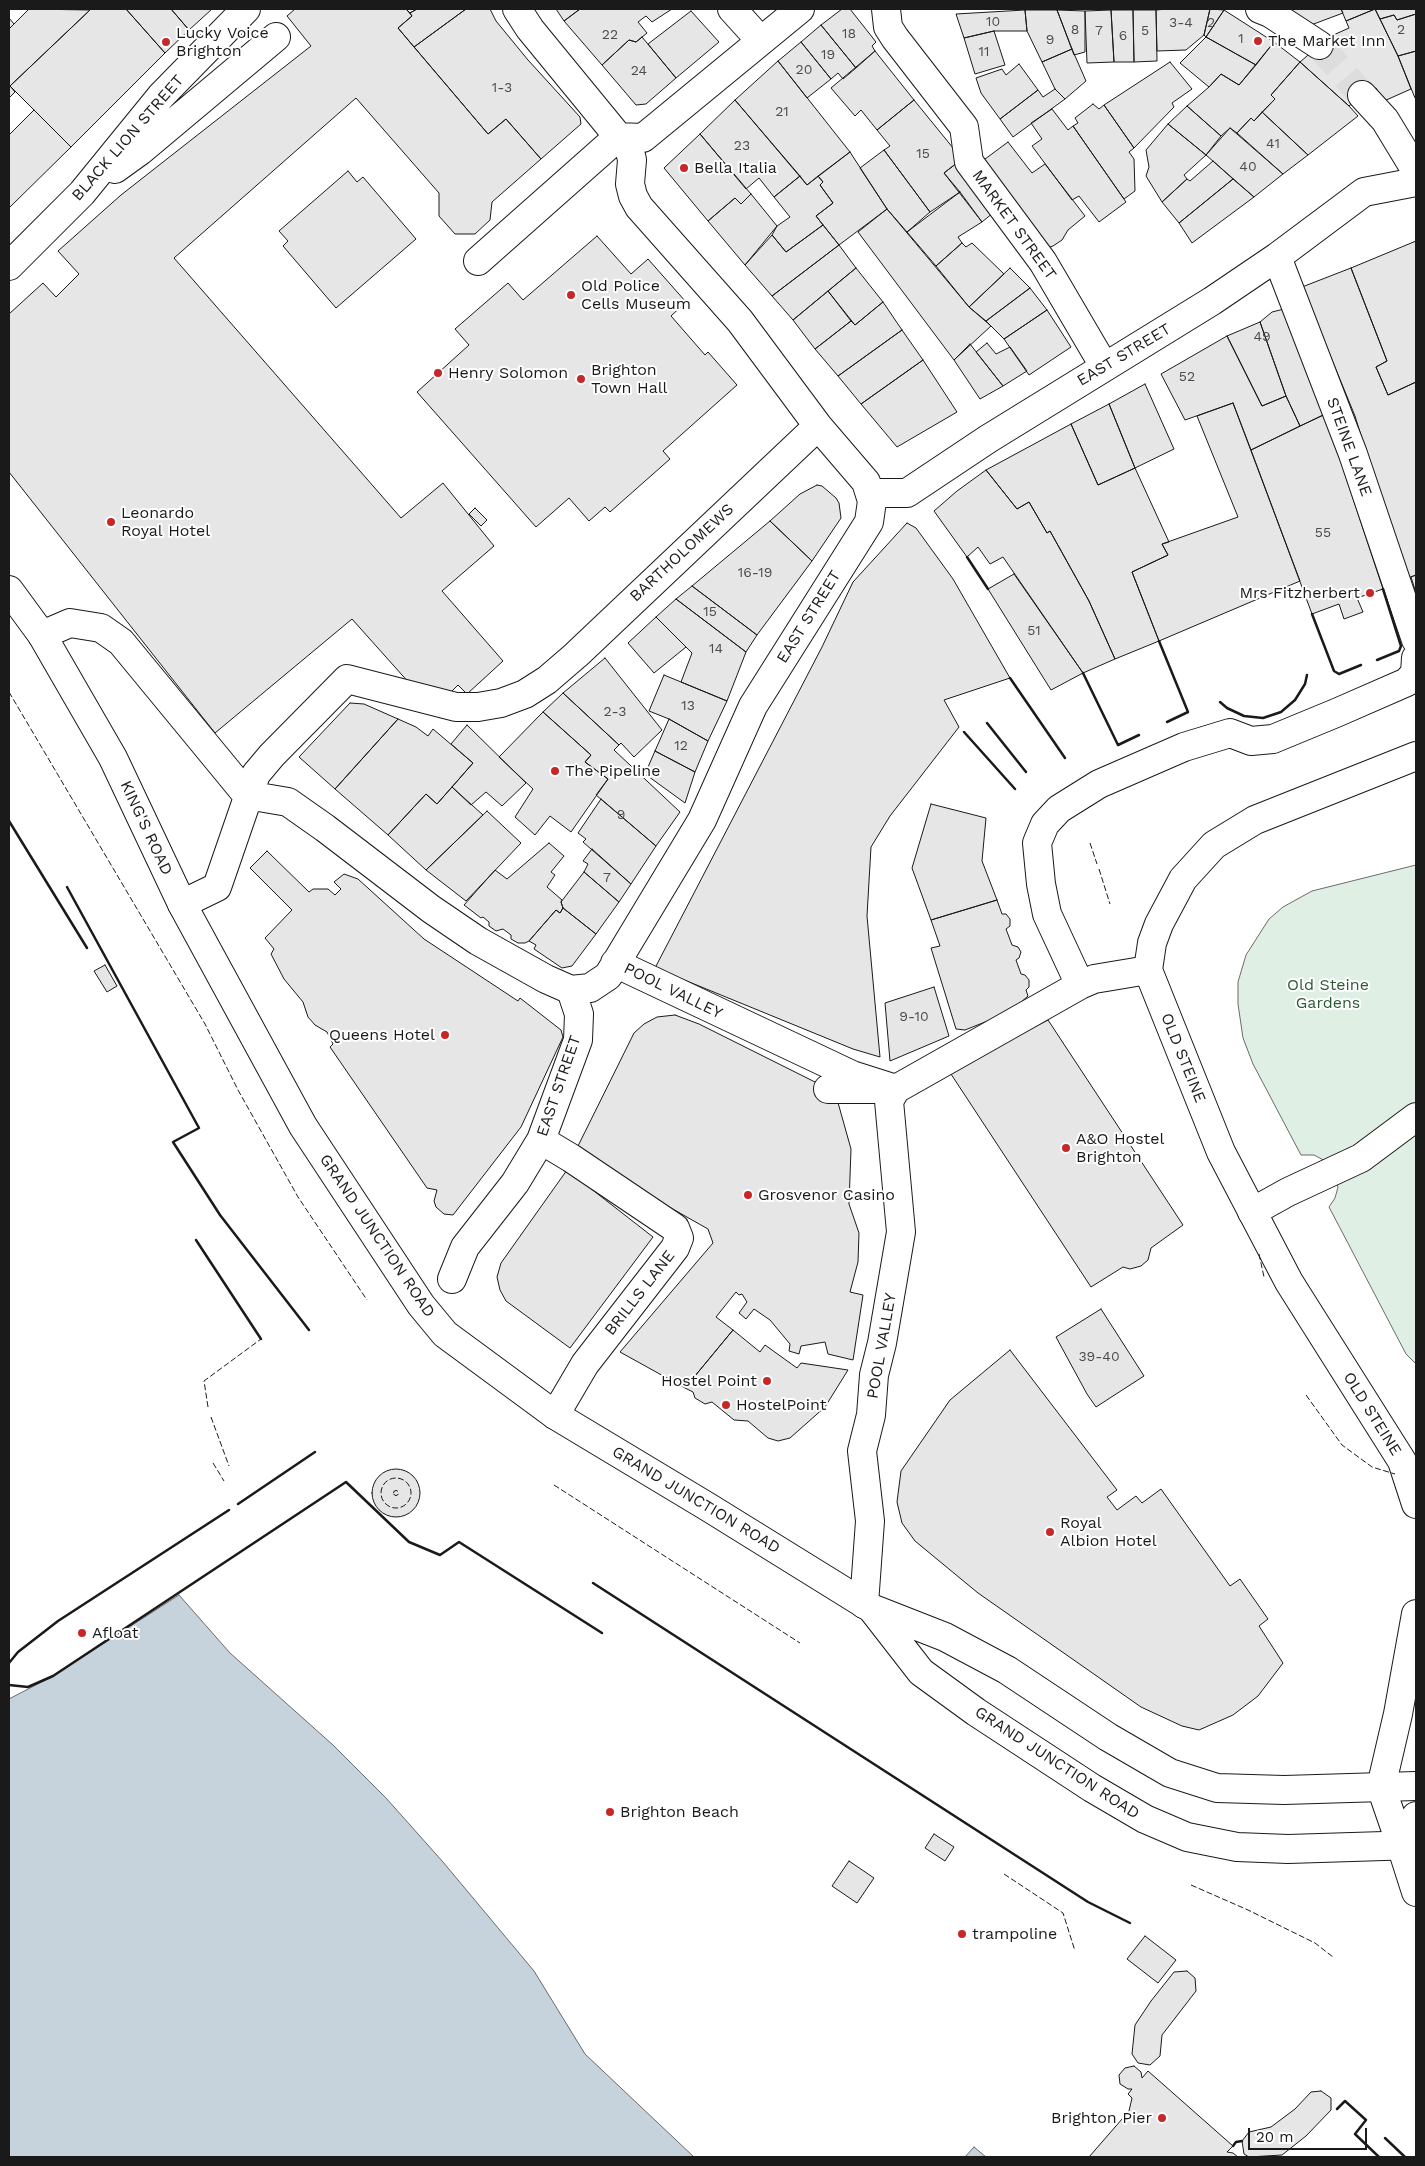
<!DOCTYPE html>
<style>
body{margin:0}
#map{position:relative;width:1425px;height:2166px;overflow:hidden;background:#fff;font-family:"Work Sans",sans-serif}
canvas{display:block}
.frame{position:absolute;inset:0;border:10px solid #1a1a1a;pointer-events:none}
.scale{position:absolute;left:1248px;top:2128px;width:119px;height:22px;box-sizing:border-box;border:2px solid #1a1a1a;border-top:0;padding-left:6px;font-size:15px;line-height:18px;white-space:nowrap;color:#1a1a1a;-webkit-text-stroke:4px #fff;paint-order:stroke}
</style>
<div id="map">
<canvas width="1425" height="2166"></canvas>
<div class="frame"></div>
<div class="scale">20 m</div>
</div>
<script>
const g = document.querySelector('canvas').getContext('2d');
g.lineJoin = 'round';
function fillPath(path, color) { g.fillStyle = color; g.fill(path, 'evenodd'); }
const shape = rows => new Path2D(rows.map(r => 'M' + r).join(''));
function stroke(path, color, width, dash) { g.strokeStyle = color; g.lineWidth = width; g.lineCap = dash ? 'butt' : 'round'; g.setLineDash(dash || []); g.stroke(path); }
function drawText(font, color, halo, rows, align = 'center') {
  g.font = font + ' "Work Sans",sans-serif'; g.lineWidth = 4; g.setLineDash([]); g.textBaseline = 'middle'; g.strokeStyle = halo; g.fillStyle = color; for (const [text, x, y, turn = 0] of rows) {
    g.save(); g.translate(x, y); g.rotate((+turn || 0) * Math.PI / 180); g.textAlign = isNaN(turn) ? turn : align; if (halo) g.strokeText(text, 0, 0); g.fillText(text, 0, 0); g.restore();
  }
}
const green = shape([
 [1416,865,1416,1364,1406,1354,1329,1207,1335,1198,1338,1187,1329,1163,1314,1155,1301,1155,1253,1064,1243,1038,1238,1004,1238,982,1246,955,1269,919,1283,907,1312,891,1416,865]
]);
const water = shape([
 [179,1595,230,1653,333,1745,386,1798,443,1862,534,1971,585,2054,694,2157,9,2157,9,1699,53,1676,179,1595],
 [974,2147,986,2157,965,2157,974,2147]
]);
const building = shape([
 [29,9,90,10,10,86,15,92,9,98,9,29,29,9],
 [91,9,126,9,165,53,71,147,10,86,91,9],
 [126,9,171,9,189,30,165,53,126,9],
 [171,9,212,9,189,30,171,9],
 [295,9,406,9,412,16,398,28,488,134,506,119,541,159,492,202,490,220,475,234,455,234,439,216,439,193,356,98,174,258,401,518,443,483,494,546,442,591,503,661,467,694,458,685,444,699,419,694,352,619,215,733,9,472,9,314,43,283,56,297,79,274,58,251,121,195,311,46,287,16,295,9],
 [406,9,417,9,410,13,406,9],
 [417,9,466,9,414,47,398,28,412,16,410,13,417,9],
 [466,9,490,9,496,21,528,60,580,117,581,124,541,159,506,119,488,134,414,47,466,9],
 [556,9,580,9,564,21,556,9],
 [580,9,672,9,652,22,646,16,638,22,647,33,636,42,629,40,602,65,564,21,580,9],
 [842,9,850,9,876,42,872,46,875,51,856,68,821,25,842,9],
 [1168,9,1210,9,1204,35,1186,50,1157,51,1156,10,1168,9],
 [1210,9,1224,10,1206,37,1204,35,1210,9],
 [1283,9,1341,9,1343,13,1311,25,1283,9],
 [1341,9,1416,9,1416,14,1397,20,1394,15,1380,19,1375,9,1346,21,1341,9],
 [1375,9,1398,56,1411,89,1384,101,1376,88,1362,95,1349,106,1300,62,1329,37,1349,28,1346,21,1375,9],
 [1025,10,1027,31,994,31,964,38,956,14,1025,10],
 [1025,10,1057,10,1072,49,1042,62,1027,31,1025,10],
 [1057,10,1085,11,1085,52,1074,55,1057,10],
 [1111,10,1114,62,1087,63,1085,11,1111,10],
 [1111,10,1133,10,1134,62,1114,62,1111,10],
 [1133,10,1156,10,1157,61,1134,62,1133,10],
 [1224,10,1274,42,1256,65,1206,37,1224,10],
 [691,11,719,42,676,78,648,44,691,11],
 [1416,14,1416,51,1398,56,1380,19,1394,15,1397,20,1416,14],
 [9,18,14,24,9,29,9,18],
 [821,25,856,68,843,79,838,73,831,79,801,42,821,25],
 [994,31,1005,65,975,74,964,38,994,31],
 [642,37,676,78,646,104,636,105,602,65,629,40,636,42,642,37],
 [1206,37,1256,65,1239,85,1221,74,1209,87,1180,63,1206,37],
 [801,42,831,79,807,98,778,61,801,42],
 [1274,42,1300,62,1271,95,1275,99,1254,121,1251,118,1237,133,1230,128,1221,136,1187,106,1209,87,1221,74,1239,85,1274,42],
 [1072,49,1086,81,1065,99,1055,89,1042,62,1072,49],
 [875,51,914,100,877,130,861,110,855,116,831,88,875,51],
 [1416,51,1416,98,1415,98,1398,56,1416,51],
 [778,61,850,152,807,185,735,100,778,61],
 [1170,62,1192,89,1172,103,1174,107,1134,148,1104,105,1170,62],
 [1300,62,1349,106,1358,116,1308,155,1262,112,1275,99,1271,95,1300,62],
 [1019,64,1038,90,1000,119,981,93,976,78,1002,69,1006,75,1019,64],
 [1055,89,1065,99,1013,137,1000,119,1038,90,1043,97,1055,89],
 [735,100,800,176,774,197,759,178,746,189,700,134,735,100],
 [914,100,962,159,944,173,960,192,930,212,884,150,890,146,877,130,914,100],
 [1093,104,1099,109,1104,105,1134,148,1129,152,1134,159,1135,191,1124,199,1073,126,1078,123,1075,118,1093,104],
 [1187,106,1221,136,1206,155,1168,124,1187,106],
 [1052,109,1068,130,1073,126,1126,202,1099,222,1079,196,1072,200,1032,146,1042,139,1031,123,1052,109],
 [34,110,71,147,9,208,9,135,34,110],
 [1262,112,1308,155,1283,174,1237,133,1251,118,1254,121,1262,112],
 [1168,124,1206,155,1184,175,1187,179,1162,202,1146,176,1149,167,1146,150,1168,124],
 [1230,128,1283,174,1254,197,1206,155,1230,128],
 [700,134,751,194,741,204,735,198,708,221,664,168,700,134],
 [1008,142,1032,173,1045,164,1085,216,1068,230,1062,240,1053,246,1042,250,977,165,1008,142],
 [884,150,930,212,907,232,887,209,860,168,884,150],
 [850,152,887,209,839,245,816,216,833,203,820,185,823,182,818,176,850,152],
 [962,159,999,208,982,222,944,173,962,159],
 [1213,161,1233,179,1179,223,1162,202,1187,179,1190,181,1213,161],
 [348,171,357,182,363,177,416,239,336,308,283,246,288,241,279,231,348,171],
 [800,176,807,185,818,176,823,182,820,185,833,203,816,216,823,225,786,252,772,235,777,226,790,217,774,197,800,176],
 [1233,179,1254,197,1192,243,1179,223,1233,179],
 [960,192,982,222,958,237,962,243,936,266,907,232,960,192],
 [751,194,777,226,745,265,708,221,735,198,741,204,751,194],
 [887,209,969,307,991,326,954,360,858,232,887,209],
 [823,225,839,245,772,296,745,265,772,235,786,252,823,225],
 [597,236,631,274,648,259,686,302,671,316,705,355,708,352,737,385,663,451,670,459,610,512,605,507,589,521,569,498,536,527,417,392,469,345,455,329,508,283,523,300,597,236],
 [1416,241,1416,382,1388,395,1376,367,1387,361,1351,268,1416,241],
 [962,243,966,247,972,243,1004,274,969,307,936,266,962,243],
 [839,245,856,268,793,320,772,296,839,245],
 [856,268,883,302,855,325,828,291,856,268],
 [1010,268,1030,288,986,321,969,307,1010,268],
 [1351,268,1387,361,1376,367,1388,395,1416,382,1416,575,1405,579,1355,416,1302,287,1351,268],
 [1030,288,1047,310,1004,339,986,321,1030,288],
 [828,291,851,321,815,349,793,320,828,291],
 [883,302,902,330,838,376,815,349,851,321,855,325,883,302],
 [1288,308,1328,413,1300,426,1286,396,1260,322,1272,312,1288,308],
 [1047,310,1071,347,1029,375,1004,339,1047,310],
 [1260,322,1286,396,1262,406,1227,336,1260,322],
 [902,330,923,360,861,404,838,376,902,330],
 [1227,336,1262,406,1286,396,1300,426,1251,450,1233,403,1185,420,1161,374,1227,336],
 [987,343,996,354,1010,347,1027,371,1003,386,976,352,987,343],
 [970,344,1003,386,980,399,954,360,970,344],
 [923,360,957,412,897,447,861,404,923,360],
 [1145,384,1174,449,1135,468,1109,404,1145,384],
 [1233,403,1300,581,1159,641,1132,572,1168,555,1162,544,1238,517,1197,416,1233,403],
 [1109,404,1135,468,1098,485,1071,424,1109,404],
 [1325,414,1383,589,1357,598,1363,612,1344,619,1339,604,1312,614,1251,450,1325,414],
 [1071,424,1098,485,1135,468,1169,542,1162,544,1168,555,1132,572,1159,641,1115,659,1089,601,1050,531,1047,533,1029,502,1017,509,986,470,1071,424],
 [986,470,1017,509,1029,502,1047,533,1050,531,1089,601,1115,659,1083,673,1003,557,990,564,978,547,967,557,934,511,957,491,986,470],
 [817,485,822,486,836,498,839,503,841,518,812,561,770,521,800,494,817,485],
 [475,508,487,520,481,526,469,514,475,508],
 [770,521,812,561,757,635,692,586,770,521],
 [907,523,916,528,953,579,1010,678,944,700,959,727,890,816,871,847,867,916,880,1057,853,1049,655,968,822,647,853,582,907,523],
 [1014,574,1083,673,1051,690,988,589,1014,574],
 [1416,575,1416,593,1411,577,1416,575],
 [692,586,757,635,746,652,676,599,692,586],
 [676,599,746,652,727,701,681,682,692,653,656,617,676,599],
 [656,617,686,647,654,673,628,643,656,617],
 [605,658,662,730,634,757,621,743,619,745,563,693,605,658],
 [664,675,727,701,708,741,669,719,649,711,664,675],
 [563,693,619,745,614,750,680,812,656,846,596,795,608,779,585,762,591,755,543,712,563,693],
 [350,703,364,704,398,719,335,789,299,757,350,703],
 [543,712,591,755,585,762,608,779,571,832,550,816,535,835,515,817,533,789,499,757,543,712],
 [398,719,416,727,428,736,433,729,473,763,437,804,426,794,388,835,335,789,398,719],
 [669,719,708,741,695,772,655,751,669,719],
 [467,725,526,783,502,806,486,792,471,805,452,787,473,763,451,744,467,725],
 [655,751,695,772,685,803,645,774,655,751],
 [452,787,483,815,426,870,388,835,426,794,437,804,452,787],
 [601,799,656,846,631,884,583,842,586,839,578,833,601,799],
 [931,804,986,818,982,861,997,900,931,920,912,868,931,804],
 [487,811,521,843,466,901,426,870,487,811],
 [549,843,564,856,551,872,555,875,547,887,562,900,561,902,563,908,560,913,556,910,529,941,525,943,518,943,511,939,511,935,503,929,496,931,489,926,489,922,483,917,481,918,464,905,495,870,507,879,549,843],
 [592,849,631,884,619,902,584,872,588,864,583,861,592,849],
 [267,851,309,892,313,889,328,889,335,895,341,889,334,882,344,874,358,879,424,939,518,1001,520,998,561,1030,563,1037,521,1127,453,1215,444,1214,436,1207,434,1201,437,1190,427,1188,330,1047,333,1044,327,1032,315,1025,308,1017,303,1002,284,979,271,954,274,949,265,938,292,910,250,868,267,851],
 [584,872,619,902,596,934,563,908,561,902,584,872],
 [997,900,1002,914,1006,914,1010,919,1010,926,1006,929,1012,945,1018,947,1021,952,1019,958,1016,960,1021,974,1025,975,1029,980,1029,987,1026,990,1028,996,1010,1012,965,1030,956,1029,931,948,940,946,931,920,997,900],
 [563,908,596,934,572,966,562,968,534,949,536,945,529,941,556,910,560,913,563,908],
 [105,965,117,986,107,992,94,971,105,965],
 [934,987,949,1036,890,1061,885,1003,934,987],
 [675,1015,699,1024,835,1092,851,1149,849,1204,859,1233,858,1262,850,1292,863,1295,853,1360,828,1354,825,1342,801,1346,799,1354,789,1351,790,1344,770,1320,754,1309,746,1319,739,1313,747,1302,742,1294,739,1295,736,1292,716,1317,733,1330,685,1388,620,1352,713,1243,708,1229,581,1157,578,1146,634,1033,644,1024,657,1017,675,1015],
 [1048,1020,1183,1225,1151,1248,1148,1260,1141,1266,1130,1269,1123,1267,1091,1287,949,1071,1048,1020],
 [567,1170,653,1237,570,1348,506,1301,500,1290,497,1277,501,1263,567,1170],
 [1101,1309,1144,1376,1096,1407,1087,1394,1056,1337,1101,1309],
 [733,1330,760,1352,765,1345,797,1368,801,1363,848,1370,825,1407,790,1438,778,1441,768,1438,748,1421,734,1420,712,1402,705,1404,695,1398,693,1392,685,1388,733,1330],
 [1010,1350,1117,1490,1107,1497,1117,1510,1136,1496,1142,1503,1161,1489,1230,1586,1240,1579,1268,1619,1259,1626,1283,1663,1258,1696,1233,1715,1199,1730,1182,1726,1141,1707,978,1593,915,1541,902,1523,897,1502,901,1471,950,1400,1010,1350],
 '372 1493a24 24 0 1 1 48 0a24 24 0 1 1-48 0Z',
 [934,1834,954,1847,945,1861,925,1848,934,1834],
 [849,1861,874,1878,857,1903,832,1886,849,1861],
 [1145,1936,1176,1960,1158,1983,1127,1959,1145,1936],
 [1187,1971,1195,1978,1196,1991,1162,2035,1160,2056,1150,2065,1138,2063,1132,2054,1135,2025,1151,2001,1174,1972,1187,1971],
 [1134,2066,1141,2072,1142,2078,1148,2071,1233,2146,1227,2152,1233,2153,1238,2157,1089,2157,1129,2111,1132,2098,1128,2094,1132,2089,1128,2089,1120,2084,1119,2075,1125,2068,1134,2066],
 [1321,2091,1331,2098,1331,2110,1306,2136,1282,2155,1249,2157,1244,2154,1242,2141,1249,2132,1271,2127,1295,2109,1311,2092,1321,2091]
]);
const minorTunnel = shape([
 [1319,45,1362,95]
]);
const minor = shape([
 [732,9,761,41],
 [886,9,888,27,895,38,964,127,969,162,1043,262,1104,366],
 [1260,9,1270,13,1319,45],
 [1362,95,1385,120,1416,171],
 [618,137,643,138,800,9],
 [115,169,140,151,276,37],
 [1277,257,1353,454,1416,640],
 [478,261,618,137],
 [9,266,82,193,161,96,246,9],
 [870,493,907,493,988,439,1212,301,1277,257,1364,192,1416,182],
 [42,635,70,623,101,628,121,642,247,795,288,802,325,828,431,909,478,941,546,979,571,990,590,988,608,976,702,820,753,706,869,522,872,501,866,482,818,426,740,321,639,207,633,196,630,184,632,160,630,151,530,29,517,9],
 [182,904,217,887,256,774,272,755,347,679,456,707,478,707,501,703,525,694,547,680,576,655,818,426],
 [615,963,852,1075,896,1089],
 [1080,985,1047,914,1041,884,1037,843,1045,824,1059,809,1099,784,1184,747,1230,733,1251,741,1273,739,1336,713,1407,682,1415,673,1416,658],
 [828,1089,874,1089],
 [541,1140,571,1158,675,1228,679,1238,675,1248,585,1364,555,1415],
 [1252,1212,1288,1192,1361,1158,1416,1117],
 [452,1279,465,1247,515,1183,541,1140,578,1040,579,1014,571,990],
 [864,1604,870,1521,862,1451,871,1415,874,1375,882,1343,901,1232,889,1101,896,1089,1080,985,1094,979,1148,970],
 [1401,1845,1416,1892]
]);
const major = shape([
 [9,590,42,635,113,758,182,904,303,1126,421,1305,445,1334,555,1415,708,1507,871,1608,945,1637,1007,1670,1108,1737,1170,1773,1217,1788,1284,1790,1416,1786],
 [1416,756,1255,820,1214,845,1183,879,1159,924,1152,943,1148,970,1221,1152,1289,1282,1402,1461,1416,1504],
 [872,1609,921,1672,976,1712,1092,1788,1145,1819,1187,1837,1237,1847,1288,1849,1416,1845]
]);
const highway = shape([
 [1401,1845,1381,1787,1398,1714,1416,1614],
 [1401,1845,1416,1816]
]);
const fence = shape([
 [9,692,205,1024,238,1090,298,1197,367,1300],
 [1090,843,1097,864],
 [1099,869,1110,904],
 [1259,1254,1264,1277],
 [1306,1395,1342,1445,1372,1467,1395,1474],
 [208,1407,204,1381,261,1339],
 [211,1417,229,1466],
 [213,1463,224,1481],
 '381 1493a15 15 0 1 1 30 0a15 15 0 1 1-30 0Z',
 [554,1485,800,1643],
 '393.5 1493a2.5 2.5 0 1 1 5 0a2.5 2.5 0 1 1-5 0Z',
 [1004,1874,1063,1913,1075,1951],
 [1191,1885,1248,1910,1315,1943,1333,1957]
]);
const wall = shape([
 [967,557,988,589],
 [1312,614,1334,671,1339,674,1361,665],
 [1159,641,1188,712,1167,722],
 [1377,660,1399,651,1401,646,1383,589],
 [1083,673,1118,745,1139,735],
 [1010,678,1065,758],
 [1220,702,1227,708,1244,716,1263,718,1281,712,1295,700,1305,684,1307,675],
 [987,723,1026,772],
 [964,732,1015,789],
 [9,821,87,948],
 [67,887,199,1128,173,1142,220,1215,309,1330],
 [196,1240,261,1339],
 [238,1504,315,1452],
 [593,1583,1088,1902,1130,1923],
 [9,1663,18,1652,58,1621,229,1510],
 [9,1685,28,1687,53,1676,346,1482,409,1542,440,1555,459,1542,602,1633],
 [1337,2109,1345,2101,1366,2120,1355,2134,1379,2157],
 [1385,2138,1405,2157],
 [1233,2146,1236,2142,1242,2141]
]);
const markers = [
 [1258,41,5,"#c62828"],
 [166,42,5,"#c62828"],
 [684,168,5,"#c62828"],
 [571,295,5,"#c62828"],
 [438,373,5,"#c62828"],
 [581,379,5,"#c62828"],
 [111,522,5,"#c62828"],
 [1370,593,5,"#c62828"],
 [555,771,5,"#c62828"],
 [445,1035,5,"#c62828"],
 [1066,1148,5,"#c62828"],
 [748,1195,5,"#c62828"],
 [767,1381,5,"#c62828"],
 [726,1405,5,"#c62828"],
 [1050,1532,5,"#c62828"],
 [82,1633,5,"#c62828"],
 [610,1812,5,"#c62828"],
 [962,1934,5,"#c62828"],
 [1162,2118,5,"#c62828"]
];
const numberNames = [
 ["10",993,22],
 ["3-4",1181,23],
 ["2",1211,23],
 ["8",1075,30],
 ["2",1401,30],
 ["7",1099,31],
 ["5",1145,31],
 ["18",849,34],
 ["22",610,35],
 ["6",1123,36],
 ["1",1241,39],
 ["9",1050,40],
 ["11",984,52],
 ["19",828,55],
 ["20",804,70],
 ["24",639,71],
 ["1-3",502,88],
 ["21",782,112],
 ["41",1273,144],
 ["23",742,146],
 ["15",923,154],
 ["40",1248,167],
 ["49",1262,337],
 ["52",1187,377],
 ["55",1323,533],
 ["16-19",755,573],
 ["15",710,612],
 ["51",1034,631],
 ["14",716,649],
 ["13",688,706],
 ["2-3",615,712],
 ["12",681,746],
 ["9",621,815],
 ["7",607,878],
 ["9-10",914,1017],
 ["39-40",1099,1357]
];
const poiNames = [
 ["Lucky Voice",176,33],
 ["Brighton",176,51],
 ["The Market Inn",1268,41],
 ["Bella Italia",694,168],
 ["Old Police",581,286],
 ["Cells Museum",581,304],
 ["Brighton",591,370],
 ["Town Hall",591,388],
 ["Henry Solomon",448,373],
 ["Leonardo",121,513],
 ["Royal Hotel",121,531],
 ["Mrs Fitzherbert",1360,593,"right"],
 ["The Pipeline",565,771],
 ["Queens Hotel",435,1035,"right"],
 ["A&O Hostel",1076,1139],
 ["Brighton",1076,1157],
 ["Grosvenor Casino",758,1195],
 ["Hostel Point",757,1381,"right"],
 ["HostelPoint",736,1405],
 ["Royal",1060,1523],
 ["Albion Hotel",1060,1541],
 ["Afloat",92,1633],
 ["Brighton Beach",620,1812],
 ["trampoline",972,1934],
 ["Brighton Pier",1152,2118,"right"]
];
const streetNames = [
 ["BLACK LION STREET",128,138,-49],
 ["MARKET STREET",1014,225,54],
 ["EAST STREET",1124,355,-31],
 ["STEINE LANE",1349,447,70],
 ["BARTHOLOMEWS",682,553,-43],
 ["EAST STREET",809,617,-58],
 ["KING'S ROAD",146,828,65],
 ["POOL VALLEY",673,991,26],
 ["OLD STEINE",1183,1058,68],
 ["EAST STREET",559,1086,-71],
 ["GRAND JUNCTION ROAD",377,1236,56],
 ["BRILLS LANE",640,1293,-52],
 ["POOL VALLEY",882,1346,-80],
 ["OLD STEINE",1372,1414,58],
 ["GRAND JUNCTION ROAD",696,1500,31],
 ["GRAND JUNCTION ROAD",1057,1763,33]
];
const parkNames = [
 ["Old Steine",1328,985],
 ["Gardens",1328,1003]
];
fillPath(green, '#e0efe3');
stroke(green, '#6a6a6a', 1);
fillPath(water, '#c6d2dc');
stroke(water, '#6a6a6a', 1);
fillPath(building, '#e6e6e6');
stroke(building, '#1a1a1a', 1);
stroke(minorTunnel, '#ddd', 28, [28, 14]);
stroke(minor, '#1a1a1a', 30);
stroke(major, '#1a1a1a', 30);
stroke(highway, '#1a1a1a', 30);
stroke(minor, '#fff', 28);
stroke(major, '#fff', 28);
stroke(highway, '#fff', 28);
stroke(fence, '#1a1a1a', 1, [6, 2.5]);
stroke(wall, '#1a1a1a', 2.5);
for (const [x, y, r, color] of markers) { const dot = new Path2D(); dot.arc(x, y, r, 0, 2 * Math.PI); g.fillStyle = color; g.fill(dot); stroke(dot, '#fff', 2); }
drawText('14px', '#4d4d4d', null, numberNames);
drawText('16px', '#1a1a1a', '#fff', poiNames, 'left');
drawText('16px', '#1a1a1a', '#fff', streetNames);
drawText('16px', '#2b5a34', '#fff', parkNames);
</script>
